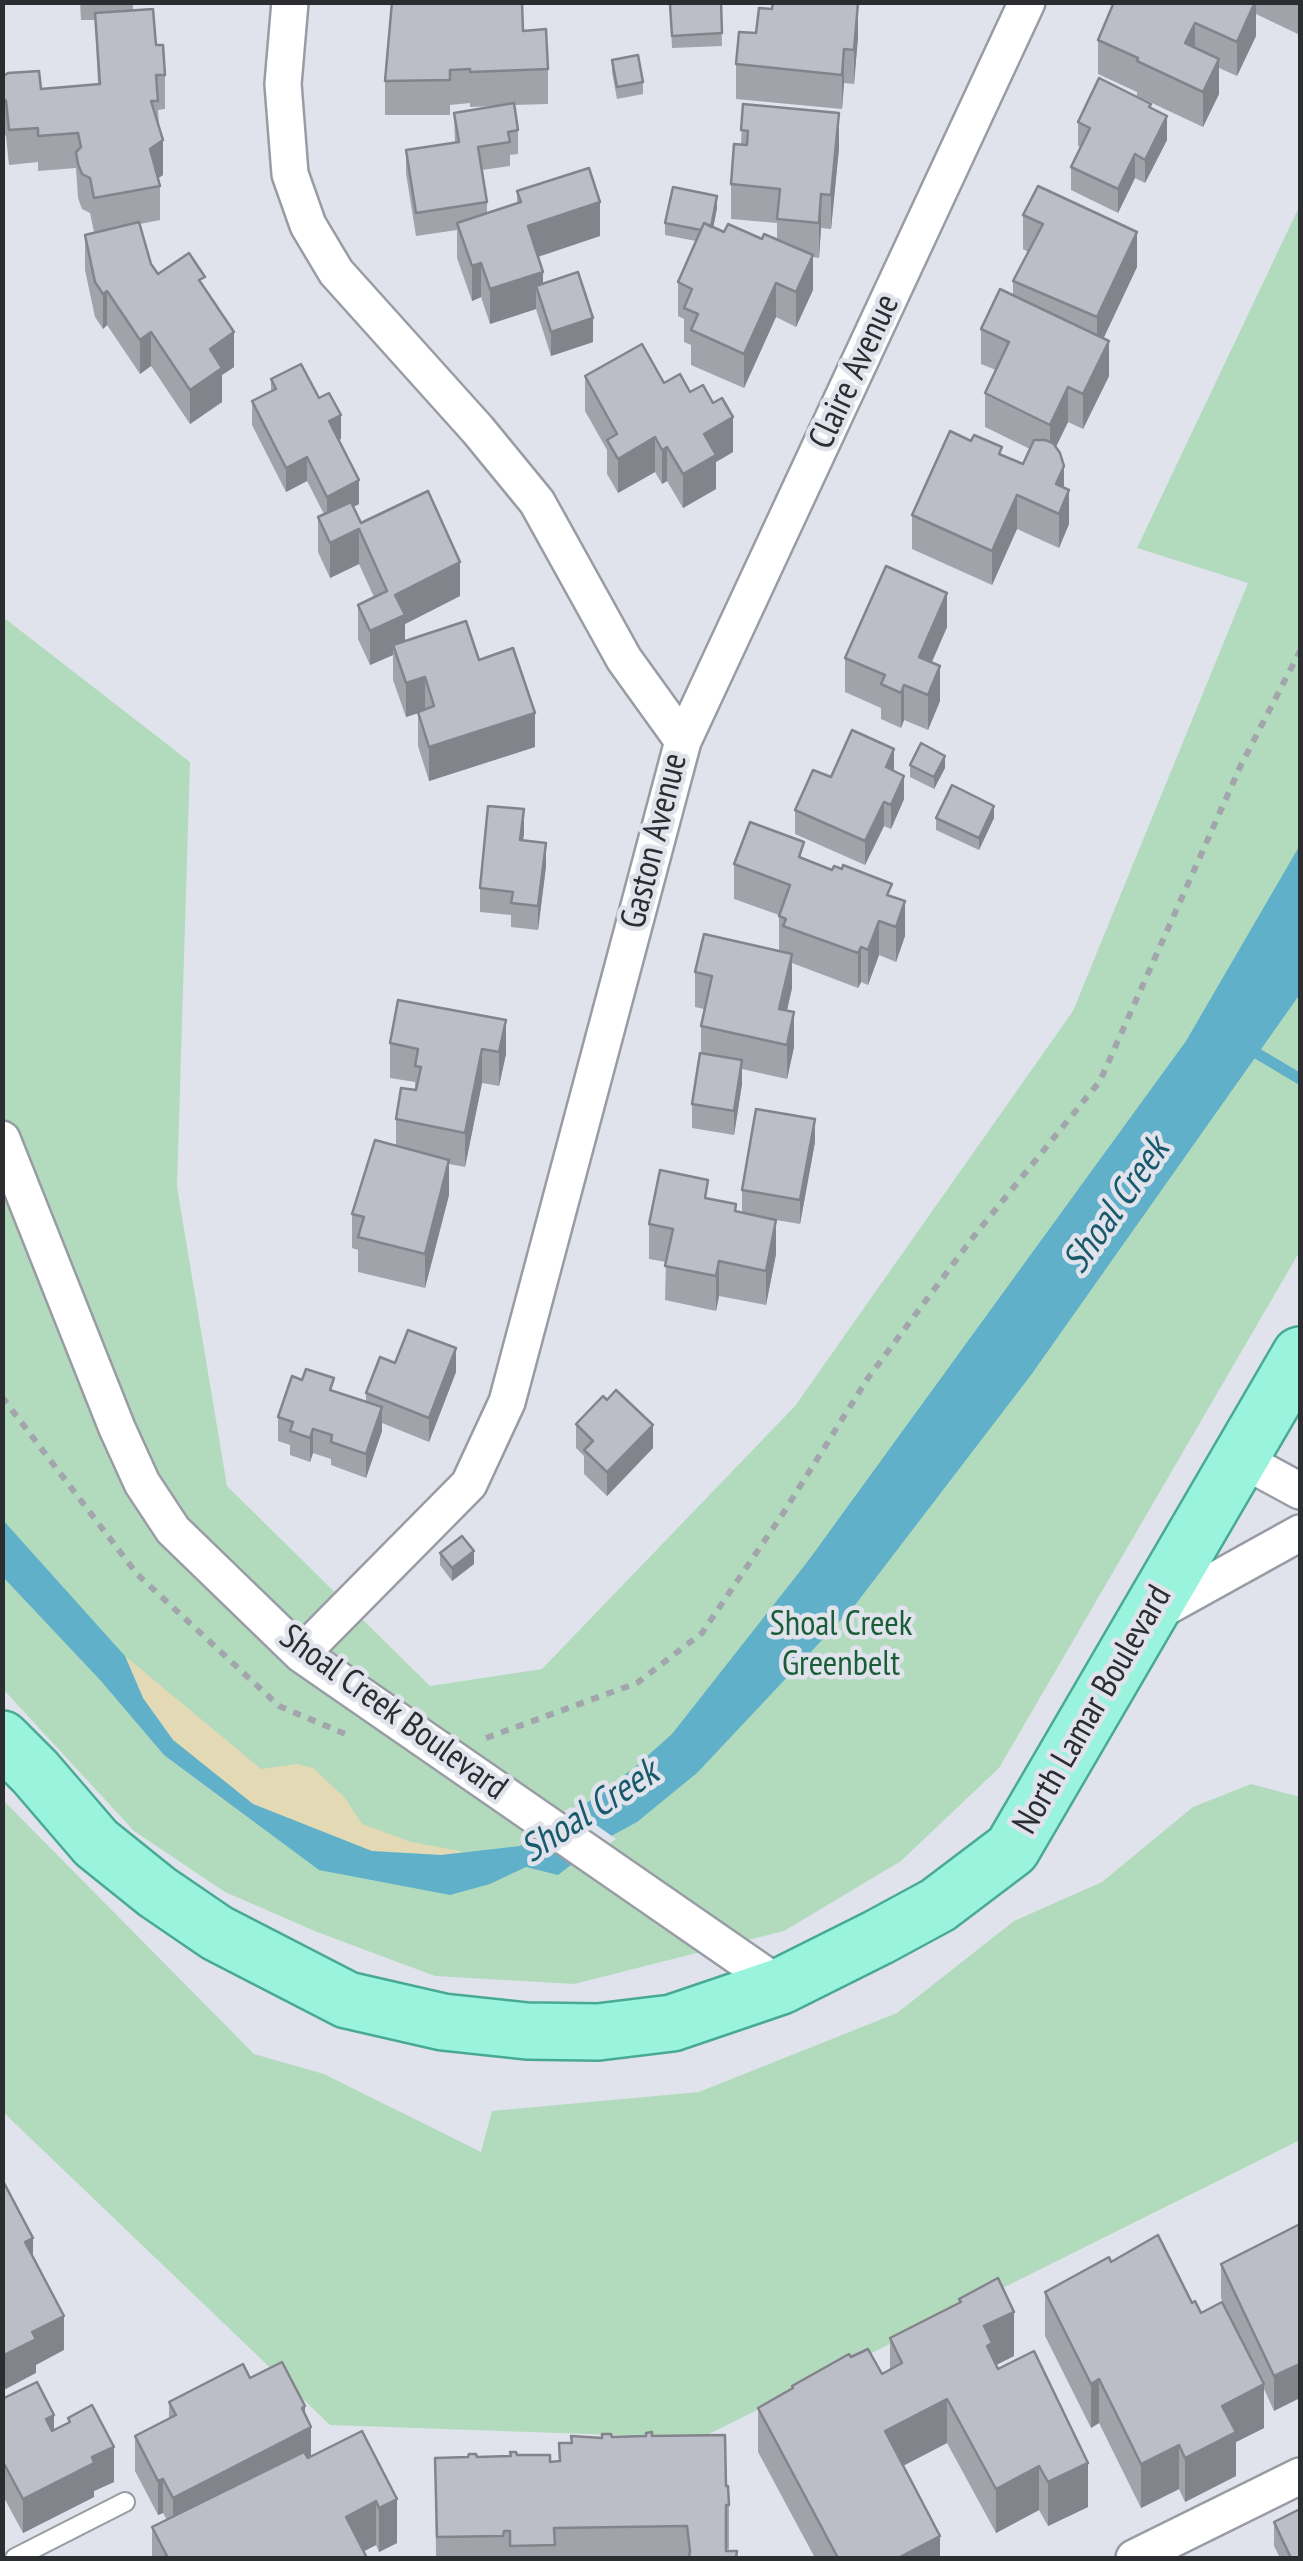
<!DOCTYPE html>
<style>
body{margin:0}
#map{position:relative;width:1303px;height:2561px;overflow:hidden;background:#e0e3ec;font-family:"PT Sans Narrow",sans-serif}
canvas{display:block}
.frame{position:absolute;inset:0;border:5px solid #2c2d30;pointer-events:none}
</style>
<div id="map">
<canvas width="1303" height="2561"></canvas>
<div class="frame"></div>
</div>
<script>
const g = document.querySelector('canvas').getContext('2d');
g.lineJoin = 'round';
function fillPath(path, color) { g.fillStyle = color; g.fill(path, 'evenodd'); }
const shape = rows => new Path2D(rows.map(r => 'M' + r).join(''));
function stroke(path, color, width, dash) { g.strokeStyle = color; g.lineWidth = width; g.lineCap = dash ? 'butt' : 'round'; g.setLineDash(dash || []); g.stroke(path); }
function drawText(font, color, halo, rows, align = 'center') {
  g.font = font + ' "PT Sans Narrow",sans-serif'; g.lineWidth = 9; g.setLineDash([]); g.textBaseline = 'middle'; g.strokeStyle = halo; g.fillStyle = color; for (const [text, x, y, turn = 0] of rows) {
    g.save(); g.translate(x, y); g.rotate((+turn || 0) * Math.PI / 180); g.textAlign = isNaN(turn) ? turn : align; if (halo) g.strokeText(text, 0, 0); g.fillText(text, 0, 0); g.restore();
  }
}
const green = shape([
 [1300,205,1300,1251,999,1768,901,1861,784,1931,574,1984,435,1976,317,1932,225,1892,134,1831,3,1689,3,617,190,762,177,1187,227,1486,430,1686,542,1669,795,1406,1073,1011,1248,583,1137,548],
 [1251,1784,1300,1797,1300,2140,701,2438,330,2425,3,2112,2,1799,254,2054,324,2074,481,2152,492,2111,699,2092,897,2013,1014,1921,1102,1882,1193,1807]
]);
const sand = shape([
 [125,1656,261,1769,297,1764,313,1768,345,1798,362,1824,411,1842,465,1852,441,1855,371,1851,253,1804,173,1740,143,1698]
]);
const water = shape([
 [1300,845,1300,994,1031,1375,855,1605,697,1773,637,1822,602,1841,558,1875,526,1867,490,1884,450,1895,319,1870,164,1755,101,1681,3,1577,2,1519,125,1656,143,1698,173,1740,253,1804,372,1851,441,1855,520,1846,591,1800,635,1767,672,1734,808,1561,1186,1041]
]);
const pier = shape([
 [571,1807,616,1839,575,1867,528,1835]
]);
const stream = shape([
 [1248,1048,1300,1079]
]);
const path = shape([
 [2,1397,137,1574,279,1706,350,1736],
 [486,1738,637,1683,702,1633,782,1515,868,1378,974,1236,1100,1081,1241,765,1300,651]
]);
const lane = shape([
 [15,2558,125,2502]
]);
const street = shape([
 [290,2,283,84,290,174,308,225,336,272,478,430,537,502,624,659,683,741],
 [2,1139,117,1428,142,1483,173,1530,301,1654,781,1986],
 [1241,1459,1300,1491],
 [1152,1615,1300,1533],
 [301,1654,469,1484,507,1402,683,741,1027,2],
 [1134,2558,1300,2476]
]);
const primary = shape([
 [2,1739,35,1772,96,1843,157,1892,217,1933,347,2000,443,2022,527,2031,598,2032,672,2023,781,1986,879,1937,938,1905,1012,1849,1300,1355]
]);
const wall = shape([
 [80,2,133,2,133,10,156,45,165,75,165,109,158,110,163,175,158,178,160,186,160,220,140,224,151,264,158,274,205,290,234,367,222,375,222,402,190,424,151,366,140,374,107,325,103,329,95,317,85,270,85,235,113,229,94,232,90,213,82,209,78,198,76,168,38,171,38,162,9,165,6,136,2,131,2,77,41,89,98,85,95,20,81,20],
 [526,2,556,2,556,3,526,4],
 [721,2,722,46,672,48,670,4],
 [1114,2,1300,2,1300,35,1256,14,1256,36,1237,76,1219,68,1219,94,1203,127,1137,96,1137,92,1098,74,1098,40],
 [523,31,548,69,548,104,514,105,518,130,518,154,510,155,510,166,482,170,487,202,487,214,517,204,517,191,600,236,538,257,543,284,593,342,551,356,536,309,490,324,481,297,472,301,457,258,457,230,416,236,406,173,406,150,455,142,454,113,498,106,470,107,470,103,450,105,450,115,385,115,385,81],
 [756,33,858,37,854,84,844,83,842,109,736,99,736,64],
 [612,60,643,82,643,94,617,99,612,72],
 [743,104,839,148,831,229,821,228,819,258,813,257,813,290,796,327,776,317,744,388,691,365,691,345,684,342,684,319,678,316,678,282,696,241,665,235,665,223,717,208,713,228,724,232,762,239,777,240,777,223,731,219,731,184,741,144],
 [1151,108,1167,140,1145,183,1135,178,1118,213,1071,190,1071,167,1081,147,1078,146,1078,122],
 [1023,215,1137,267,1103,339,1109,376,1083,429,1068,422,1056,447,1064,487,1069,524,1059,548,1017,529,992,585,912,549,912,515,1002,456,1023,464,1030,449,985,427,985,393,996,370,981,364,981,329,1013,296,1013,281,1028,252,1023,249],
 [585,376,664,383,690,392,733,452,716,462,716,489,683,508,667,481,662,484,655,472,618,493,607,474,607,450,585,411],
 [271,379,341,439,338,440,359,504,353,507,361,523,460,596,405,624,405,641,479,660,535,747,429,781,418,746,418,713,406,717,393,680,393,655,370,665,358,639,358,605,374,597,359,564,330,578,318,552,318,517,324,514,307,481,286,492,252,425,252,401,271,392],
 [947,627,932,662,940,701,928,730,904,720,901,728,881,719,881,708,845,692,845,658],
 [910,765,945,768,934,789,910,777],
 [894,771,904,799,891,829,884,826,865,865,795,834,795,810,831,777],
 [936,818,994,818,979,850,936,830],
 [524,833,523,840,546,866,538,930,511,927,511,915,480,912,480,888],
 [804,859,892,897,905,936,896,962,879,955,868,985,861,982,858,988,792,963,792,988,787,1011,794,1047,787,1079,742,1069,742,1084,734,1135,692,1128,692,1104,701,1053,701,1026,704,1009,695,1007,695,972,779,950,779,915,734,899,734,864],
 [398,1000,506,1054,499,1086,482,1083,465,1167,449,1164,449,1195,425,1288,358,1272,358,1250,352,1248,352,1214,396,1145,396,1119,415,1090,415,1082,390,1078,390,1043],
 [815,1142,800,1224,776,1220,776,1254,766,1305,719,1296,716,1311,665,1300,666,1262,649,1259,649,1224,708,1198,742,1213,742,1190],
 [395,1363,456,1372,429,1442,382,1423,382,1431,366,1478,331,1465,331,1459,313,1453,310,1462,290,1455,290,1445,278,1441,278,1417,302,1380,366,1402,366,1393],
 [576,1424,653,1448,607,1496,584,1474,584,1456,576,1448],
 [440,1553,474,1564,452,1581,440,1565],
 [1300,2224,1274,2411,1264,2389,1264,2428,1236,2442,1236,2476,1185,2502,1179,2489,1141,2508,1099,2423,1091,2428,1045,2336,1045,2292,1111,2262,1192,2303,1201,2313,1226,2310,1221,2298,1221,2264],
 [959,2299,1014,2356,996,2365,1088,2507,1048,2526,1039,2510,996,2533,947,2443,903,2466,940,2558,815,2558,758,2452,758,2408,792,2389,792,2386,851,2357,882,2374,890,2369,890,2338,959,2303],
 [250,2378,305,2415,311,2457,362,2431,397,2543,379,2552,376,2545,363,2552,367,2558,152,2558,152,2527,167,2520,163,2513,158,2515,135,2471,135,2436,169,2418,169,2402],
 [2,2399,54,2430,68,2423,68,2418,114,2482,94,2491,94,2497,23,2533,2,2494],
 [652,2436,726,2486,729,2505,729,2549,726,2549,726,2551,737,2558,436,2558,435,2458,517,2455,550,2462,559,2461,559,2443,571,2443,612,2437],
 [1274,2522,1300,2558,1280,2558,1274,2546]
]);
const shadedWall = shape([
 [1256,2,1256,36,1237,76,1237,42],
 [858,3,858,37,854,84,854,50],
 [1195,23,1195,57,1185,43],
 [844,49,844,83,842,109,842,75],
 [1219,59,1219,94,1203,127,1203,92],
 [839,113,839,148,831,229,831,195],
 [1167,116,1167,140,1145,183,1145,160],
 [163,140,163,175,150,184,150,149],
 [1135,154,1135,178,1118,213,1118,189],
 [821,194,821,228,819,258,819,223],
 [717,196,717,208,710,244,710,232],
 [600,202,600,236,528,260,528,226],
 [1137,232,1137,267,1097,352,1097,317],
 [813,255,813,290,796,327,796,292],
 [481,263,481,297,472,301,472,266],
 [543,272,543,306,536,286,536,309,490,324,490,289],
 [776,283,776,317,744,388,744,354],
 [107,291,107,325,103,329,103,294],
 [593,318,593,342,551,356,551,332],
 [151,332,151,366,140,374,140,340],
 [234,332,234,367,222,375,222,402,190,424,190,390,210,349],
 [1109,341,1109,376,1083,429,1083,394],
 [1068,387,1068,422,1050,459,1050,425],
 [341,415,341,439,329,445,329,421],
 [733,417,733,452,716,462,716,489,683,508,683,474,704,434],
 [655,437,655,472,618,493,618,459],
 [667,447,667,481,662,484,662,450],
 [307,457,307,481,286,492,286,468],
 [1064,466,1064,501,1056,484],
 [359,480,359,504,327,520,327,497],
 [1069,490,1069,524,1059,548,1059,514],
 [1017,495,1017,529,992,585,992,551],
 [359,529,359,564,330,578,330,543],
 [460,562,460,596,405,624,405,650,393,645,393,655,370,665,370,631,395,595],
 [947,593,947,627,919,691,919,657],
 [940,666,940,701,928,730,928,695],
 [425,677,425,711,406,717,406,683],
 [904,685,904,720,901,728,901,693],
 [535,713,535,747,429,781,429,747],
 [894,749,894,773,886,767],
 [945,756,945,768,934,789,934,777],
 [904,776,904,799,891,829,891,805],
 [884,802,884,826,865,865,865,841],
 [994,806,994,818,979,850,979,838],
 [524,809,524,833,520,864,520,840],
 [546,843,546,866,538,930,538,906],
 [905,901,905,936,896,962,896,927],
 [879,921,879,955,868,985,868,950],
 [861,947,861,982,858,988,858,953],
 [792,954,792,988,779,1044,779,1009],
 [794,1012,794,1047,787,1079,787,1045],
 [506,1020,506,1054,499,1086,499,1052],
 [482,1049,482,1083,465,1167,465,1133],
 [742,1060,742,1084,734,1135,734,1111],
 [815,1119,815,1142,800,1224,800,1200],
 [449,1160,449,1195,425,1288,425,1254],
 [776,1220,776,1254,766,1305,766,1271],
 [719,1261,719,1296,716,1311,716,1276],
 [456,1348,456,1372,429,1442,429,1418],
 [382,1407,382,1431,366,1478,366,1454],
 [653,1425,653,1448,607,1496,607,1472],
 [313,1429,313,1453,310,1462,310,1438],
 [474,1551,474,1564,452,1581,452,1568],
 [33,2238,33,2272,25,2242],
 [1014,2312,1014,2356,992,2367,992,2387,984,2326],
 [64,2316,64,2350,36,2365,36,2373,2,2391,2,2356,32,2332],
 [1300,2364,1300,2398,1274,2411,1274,2376],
 [1099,2379,1099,2423,1091,2428,1091,2384],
 [1264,2384,1264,2428,1236,2442,1236,2476,1185,2502,1185,2458,1222,2406],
 [947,2399,947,2443,885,2475,885,2431],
 [305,2406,305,2430,311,2427,311,2462,173,2532,173,2498],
 [54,2415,54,2450,46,2419],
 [1179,2445,1179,2489,1141,2508,1141,2464],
 [114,2447,114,2482,94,2491,94,2497,23,2533,23,2499,92,2457],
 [1088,2463,1088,2507,1048,2526,1048,2482],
 [1039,2466,1039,2510,996,2533,996,2489],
 [163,2479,163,2513,158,2515,158,2481],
 [397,2499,397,2543,379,2552,379,2508],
 [376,2501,376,2545,350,2558,346,2517],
 [940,2536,940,2558,898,2558]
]);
const building = shape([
 [392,2,522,2,523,31,546,29,548,69,470,72,470,69,450,70,450,80,385,81,392,2],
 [721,2,722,33,672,36,670,4,721,2],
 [773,2,858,3,854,50,844,49,842,75,736,64,739,32,756,33,759,8,772,9,773,2],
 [1114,2,1255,2,1237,42,1195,23,1185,43,1219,59,1203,92,1137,61,1138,58,1098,40,1114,2],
 [153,9,156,45,163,45,165,75,156,75,158,101,151,101,163,140,150,149,160,186,94,198,90,178,82,174,78,164,76,152,81,147,78,133,38,136,38,128,9,130,6,101,2,97,2,77,8,73,39,71,41,89,100,84,95,13,153,9],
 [638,55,643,82,617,87,612,60,638,55],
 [1099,78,1151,104,1149,107,1167,116,1145,160,1135,154,1118,189,1071,167,1090,128,1078,122,1099,78],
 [514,103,518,130,508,132,510,142,478,147,487,202,416,213,406,150,459,142,454,113,514,103],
 [743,104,839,113,831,195,821,194,819,223,777,219,780,189,731,184,734,144,747,145,748,131,741,130,743,104],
 [589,168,600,202,528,226,543,272,490,289,481,263,472,266,457,223,521,202,517,191,589,168],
 [1038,186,1137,232,1097,317,1013,281,1043,224,1023,215,1038,186],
 [673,187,717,196,711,227,704,223,701,230,665,223,673,187],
 [139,222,151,264,158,274,189,253,205,277,199,280,234,332,210,349,222,368,190,390,151,332,140,340,107,291,103,294,95,282,85,235,139,222],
 [704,223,724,232,728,224,762,239,764,234,813,255,796,292,776,283,744,354,691,330,698,314,684,308,692,289,678,282,704,223],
 [578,272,593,318,551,332,536,286,578,272],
 [1000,289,1109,341,1083,394,1068,387,1050,425,985,393,1009,342,981,329,1000,289],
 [642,344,664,383,680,374,690,392,703,385,713,403,722,398,733,417,704,434,716,455,683,474,667,447,662,450,655,437,618,459,607,440,617,434,585,376,642,344],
 [301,364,319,398,329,393,341,415,329,421,359,480,327,497,307,457,286,468,252,401,276,389,271,379,301,364],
 [950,431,971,441,974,435,1002,447,999,454,1023,464,1034,440,1045,440,1053,443,1060,453,1064,466,1056,484,1069,490,1059,514,1017,495,992,551,912,515,950,431],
 [428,491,460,562,395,595,405,615,370,631,358,605,387,591,359,529,330,543,318,517,351,502,361,523,428,491],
 [886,566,947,593,919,657,940,666,928,695,904,685,901,693,881,684,885,675,845,658,886,566],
 [466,621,479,660,513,648,535,713,429,747,418,712,434,706,425,677,406,683,393,645,466,621],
 [852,730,894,749,886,767,904,776,891,805,884,802,865,841,795,810,813,770,831,777,852,730],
 [921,743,945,756,934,777,910,765,921,743],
 [952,785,994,806,979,838,936,818,952,785],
 [488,806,524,809,520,840,546,843,538,906,511,903,513,892,480,888,488,806],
 [750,822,804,842,799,857,832,870,834,866,842,869,843,865,892,884,887,895,905,901,896,927,879,921,868,950,861,947,858,953,783,926,786,919,779,916,790,885,734,864,750,822],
 [704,934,792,954,779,1009,794,1012,787,1045,701,1026,712,976,695,972,704,934],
 [398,1000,506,1020,499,1052,482,1049,465,1133,396,1119,401,1088,416,1090,421,1067,415,1066,418,1049,390,1043,398,1000],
 [700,1053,742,1060,734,1111,692,1104,700,1053],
 [756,1109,815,1119,800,1200,742,1190,756,1109],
 [375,1140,449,1160,425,1254,358,1237,364,1217,352,1214,375,1140],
 [660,1170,708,1180,705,1198,736,1204,735,1211,776,1220,766,1271,719,1261,716,1276,665,1266,673,1229,649,1224,660,1170],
 [408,1330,456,1348,429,1418,366,1393,380,1357,395,1363,408,1330],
 [306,1369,334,1378,330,1390,382,1407,366,1454,331,1442,332,1435,313,1429,310,1438,290,1431,293,1422,278,1417,292,1376,302,1380,306,1369],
 [616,1390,653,1425,607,1472,584,1450,593,1441,576,1424,603,1396,607,1400,616,1390],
 [462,1536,474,1551,452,1568,440,1553,462,1536],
 [3,2181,33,2238,25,2242,64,2316,32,2332,36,2339,2,2356,3,2181],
 [1300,2224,1300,2364,1274,2376,1221,2264,1300,2224],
 [1158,2235,1192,2303,1195,2301,1201,2313,1222,2302,1264,2384,1222,2406,1236,2432,1185,2458,1179,2445,1141,2464,1099,2379,1091,2384,1045,2292,1109,2257,1111,2262,1158,2235],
 [998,2278,1014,2312,984,2326,992,2343,987,2346,998,2369,1034,2351,1088,2463,1048,2482,1039,2466,996,2489,947,2399,885,2431,940,2536,898,2558,838,2558,758,2408,793,2388,792,2386,849,2354,851,2357,868,2349,882,2374,902,2363,890,2338,961,2302,959,2299,998,2278],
 [282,2362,305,2406,302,2408,311,2427,173,2498,163,2479,158,2481,135,2436,176,2415,169,2402,243,2364,250,2378,282,2362],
 [37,2382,54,2415,46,2419,52,2431,70,2422,68,2418,92,2405,114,2447,92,2457,94,2463,23,2499,2,2460,2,2399,37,2382],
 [362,2431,397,2499,379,2508,376,2501,346,2517,367,2558,168,2558,152,2527,304,2452,308,2458,362,2431],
 [652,2432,652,2436,725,2435,726,2486,728,2486,729,2505,726,2505,726,2551,737,2551,736,2558,689,2558,690,2551,687,2526,554,2528,555,2545,510,2546,510,2531,504,2531,503,2536,437,2537,435,2458,468,2457,469,2454,476,2454,477,2457,511,2456,510,2452,516,2452,517,2455,550,2455,550,2462,560,2461,559,2443,572,2443,571,2436,602,2438,602,2434,611,2434,612,2437,646,2436,646,2433,652,2432],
 [1300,2509,1300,2558,1291,2558,1274,2522,1300,2509]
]);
const streetNames = [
 ["Claire Avenue",855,372,-65],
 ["Gaston Avenue",655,841,-76],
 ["North Lamar Boulevard",1093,1710,-60],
 ["Shoal Creek Boulevard",393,1713,36]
];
const parkNames = [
 ["Shoal Creek",841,1625],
 ["Greenbelt",841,1665]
];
const waterNames = [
 ["Shoal Creek",1117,1206,-55],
 ["Shoal Creek",590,1812,-33]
];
fillPath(green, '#b2dbbe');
fillPath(sand, '#e3dab5');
fillPath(water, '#60b0ca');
fillPath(pier, '#e0e3ec');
stroke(stream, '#60b0ca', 11);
stroke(lane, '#999ca4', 22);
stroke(street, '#999ca4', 40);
stroke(primary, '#48aa92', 60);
stroke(path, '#a3a5ac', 6, [8, 8]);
stroke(lane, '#fff', 18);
stroke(street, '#fff', 35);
stroke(primary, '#9af4dd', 55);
fillPath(wall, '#a1a3ab');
fillPath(shadedWall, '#83848b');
fillPath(building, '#bbbdc7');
stroke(building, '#83848b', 2.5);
drawText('35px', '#2c2d30', '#e0e3ec', streetNames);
drawText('35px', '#1a5e37', '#e0e3ec', parkNames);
drawText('italic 38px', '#185a6c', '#e0e3ec', waterNames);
</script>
